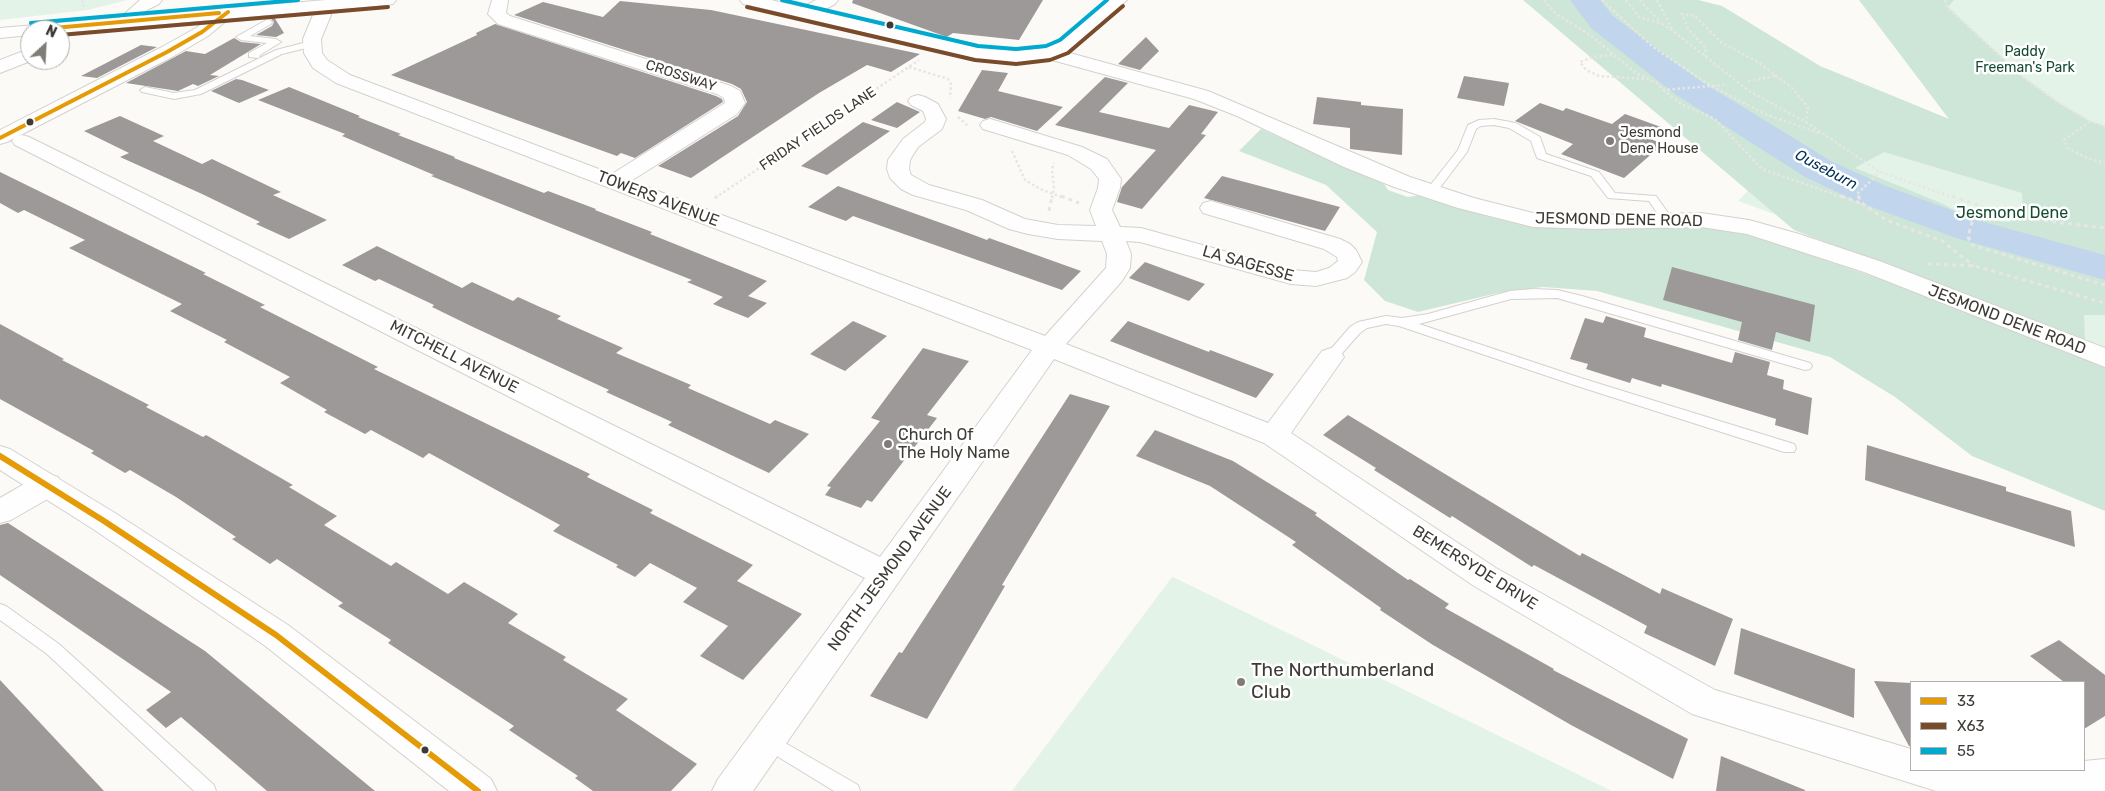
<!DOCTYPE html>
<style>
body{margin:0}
#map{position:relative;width:2105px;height:791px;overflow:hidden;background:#fcfaf7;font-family:Rubik,sans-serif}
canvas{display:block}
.legend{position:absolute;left:1910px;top:681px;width:175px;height:90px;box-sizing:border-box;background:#fff;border:1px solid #b2b0ae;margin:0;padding:6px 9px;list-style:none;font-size:15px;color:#3e3a34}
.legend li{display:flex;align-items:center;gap:10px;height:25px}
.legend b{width:25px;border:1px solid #b2b0ae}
.north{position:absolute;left:20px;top:20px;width:50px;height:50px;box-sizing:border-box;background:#fff;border:1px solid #b2b0ae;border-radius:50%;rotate:25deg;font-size:14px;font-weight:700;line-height:20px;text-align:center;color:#3e3a34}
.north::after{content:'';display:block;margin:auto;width:18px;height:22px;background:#807d78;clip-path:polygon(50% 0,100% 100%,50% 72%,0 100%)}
</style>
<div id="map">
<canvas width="2105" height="791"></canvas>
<ul class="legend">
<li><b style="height:6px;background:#e49b05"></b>33</li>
<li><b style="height:6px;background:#7a4b2a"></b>X63</li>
<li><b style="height:6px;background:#00a9ce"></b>55</li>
</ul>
<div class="north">N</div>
</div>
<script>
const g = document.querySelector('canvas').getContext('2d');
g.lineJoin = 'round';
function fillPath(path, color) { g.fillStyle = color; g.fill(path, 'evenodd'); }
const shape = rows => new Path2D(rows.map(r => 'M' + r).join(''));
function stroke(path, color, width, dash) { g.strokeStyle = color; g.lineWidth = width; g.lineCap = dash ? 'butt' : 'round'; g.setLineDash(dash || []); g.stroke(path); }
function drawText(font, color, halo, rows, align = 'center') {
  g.font = font + ' Rubik,sans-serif'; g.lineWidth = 5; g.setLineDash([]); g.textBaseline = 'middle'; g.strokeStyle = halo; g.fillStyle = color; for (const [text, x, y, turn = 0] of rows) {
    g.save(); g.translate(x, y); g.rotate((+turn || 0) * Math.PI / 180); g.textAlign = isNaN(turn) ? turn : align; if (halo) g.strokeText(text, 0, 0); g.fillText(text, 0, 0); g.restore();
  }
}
const green = shape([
 [0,0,128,0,88,10,0,20],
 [1523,0,1698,0,1722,6,1820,66,1949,119,1859,0,2105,0,2105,350,1794,230,1793,221,1738,201,1754,184],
 [1172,577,1173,577,1612,791,1012,791]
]);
const forest = shape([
 [1523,0,1698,0,1722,6,1820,66,1949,119,1859,0,1954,0,1948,7,2023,77,2059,103,2090,121,2105,126,2105,315,2084,315,2085,342,1794,230],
 [1884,152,2022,193,2023,213,2009,222,1971,219,1941,203,1855,168],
 [1261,129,1384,184,1388,190,1408,197,1420,195,1493,218,1516,223,1544,227,1589,229,1685,226,1710,227,1737,232,1781,245,1965,308,2105,364,2105,511,1972,456,1895,397,1830,357,1597,291,1543,287,1498,293,1418,312,1385,301,1364,280,1377,232,1326,185,1239,151]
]);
const river = shape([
 [1570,0,1600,0,1613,16,1699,80,1831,161,1886,186,1984,222,2105,255,2105,280,1956,238,1858,202,1805,177,1675,94,1591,28,1570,0]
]);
const building = shape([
 [853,0,1043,0,1019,40,953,33,947,37,852,3],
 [620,1,711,10,920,54,891,72,867,65,819,93,691,178,658,166,738,116,747,102,741,89,732,84,514,15,543,2,603,17],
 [274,17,284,33,276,37,256,35,272,26,274,22,270,18],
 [495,24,716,96,722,99,723,102,635,158,621,153,617,156,391,75,477,35,476,33],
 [1146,37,1159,51,1140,70,1118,64],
 [234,38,241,42,261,44,210,75,219,76,198,86,193,84,178,91,126,83,186,51,205,54],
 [141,45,157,47,97,78,81,76],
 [982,70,1008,73,998,91,1063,107,1037,131,991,117,985,119,958,111],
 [1464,76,1509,83,1504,106,1457,98],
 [1105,77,1128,83,1099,112,1169,128,1189,105,1218,112,1201,134,1206,135,1142,209,1117,202,1122,187,1156,150,1055,125],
 [236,79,242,80,269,90,239,103,211,91],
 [289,87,360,116,358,117,401,134,398,135,455,157,454,158,544,193,548,191,596,209,595,210,652,232,650,234,767,281,748,296,767,303,748,318,713,304,723,297,687,282,692,280,431,176,434,175,342,136,345,134,258,100],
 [1317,97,1361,102,1361,105,1403,109,1402,155,1350,149,1350,128,1313,124],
 [897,102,920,112,897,128,871,120],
 [1540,103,1563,111,1566,108,1612,124,1625,114,1661,127,1648,138,1663,144,1624,178,1561,154,1573,144,1515,121],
 [120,116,164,136,153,141,202,164,212,159,281,192,273,195,327,220,289,239,256,224,260,222,202,194,120,157,129,153,84,131],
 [863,122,890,131,827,175,801,166],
 [0,172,206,273,203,274,265,305,260,307,378,367,374,369,590,474,587,477,653,510,650,513,753,565,737,581,802,614,743,680,700,656,728,626,683,602,697,588,650,563,635,577,616,567,618,565,553,531,560,525,429,453,423,458,371,430,365,434,324,412,327,410,280,383,290,377,224,342,227,340,170,311,182,304,69,248,85,240,24,210,18,213,0,203],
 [1222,176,1340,207,1325,231,1204,198],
 [838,186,955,228,987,240,989,238,1081,271,1062,290,853,216,846,221,808,207],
 [377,246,462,288,472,282,513,301,518,297,540,307,561,316,557,319,623,348,616,353,691,385,688,388,770,424,775,420,809,434,769,473,668,425,672,422,606,392,609,390,473,327,432,307,434,305,379,279,375,281,342,265],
 [1145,262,1205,284,1189,301,1129,278],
 [1672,267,1815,305,1810,342,1776,332,1772,350,1738,340,1742,322,1663,300],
 [1606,316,1646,328,1644,337,1732,363,1735,352,1770,362,1767,375,1784,380,1783,389,1812,398,1808,435,1775,425,1776,419,1662,384,1661,387,1632,378,1630,383,1586,369,1588,364,1570,359,1585,318,1603,323],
 [853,321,887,336,845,371,810,354],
 [1128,321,1209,352,1210,350,1274,374,1256,398,1110,341],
 [0,324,64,359,62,360,149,405,146,407,203,437,206,435,293,485,289,487,337,516,324,525,391,566,396,562,448,594,464,582,518,614,508,623,566,657,563,660,628,699,616,710,697,764,671,791,593,791,575,778,578,776,509,730,514,726,388,643,391,640,338,606,343,603,277,559,270,564,232,539,236,537,176,497,130,470,125,473,91,453,94,451,0,399],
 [923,348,969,361,927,415,937,418,872,502,867,500,861,508,825,495,831,487,827,486,880,421,871,418],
 [1070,394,1110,406,1002,585,1005,586,927,719,870,696,899,652,902,653],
 [1348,415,1580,556,1582,553,1660,594,1662,588,1733,619,1715,666,1644,633,1647,626,1534,565,1532,567,1452,516,1450,518,1374,470,1376,468,1323,435],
 [1155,430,1233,461,1317,513,1315,515,1408,580,1410,579,1449,604,1445,608,1554,669,1553,670,1688,739,1673,779,1571,725,1433,645,1380,610,1381,608,1292,545,1296,542,1210,486,1136,456],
 [1867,445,2006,487,2006,491,2071,511,2075,547,1865,480],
 [8,523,205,651,375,791,267,791,181,717,166,728,146,710,171,692,0,575,0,525],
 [1741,628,1855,669,1854,718,1734,674],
 [2059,640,2105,675,2105,716,2084,729,2084,682,2064,682,2030,656],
 [0,680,104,791,0,791],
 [1874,681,1911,683,1911,747,1909,746],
 [1721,756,1805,790,1805,791,1716,791]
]);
const pathFar1 = shape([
 [82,0,84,7],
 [1544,0,1556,14,1590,35,1636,73,1658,84,1663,90,1724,85],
 [1602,0,1653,47,1711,86,1765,114,1819,133],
 [1626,0,1639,17,1662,24,1672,30,1749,91,1806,122,1880,172,1955,198],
 [1640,0,1661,23],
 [1657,0,1672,29],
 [1945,0,1947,7,2023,77,2059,103,2090,121,2105,126],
 [1612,55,1593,57,1580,62,1586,70,1599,76,1647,79],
 [1706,57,1705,47,1688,29,1682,14,1695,16,1722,43,1758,62,1792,88,1808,107,1806,122],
 [909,67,948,79,951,84,950,98],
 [1748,81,1775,76],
 [1663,90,1681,104,1715,119,1762,169,1845,198],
 [958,117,968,126],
 [2090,121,2064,140,2068,148,2087,158,2105,163],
 [1012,151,1025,180,1040,189,1064,198],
 [715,198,919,60],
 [1052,198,1054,187,1052,169,1054,163],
 [1859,198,1857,194,1880,172]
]);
const path = shape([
 [1061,196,1079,203],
 [1841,196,1863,204],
 [1858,196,1863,204,1886,220,1942,241,1974,266],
 [1952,196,2012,217,2105,228],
 [715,198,717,196],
 [1979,207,1973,219,1968,237,1972,245,2105,285],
 [1049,211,1052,196],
 [1928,264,1975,266,2105,303]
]);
const service = shape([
 [268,19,272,22,271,24,250,36,276,39,281,42,260,55,259,58,249,57,249,53,267,43,241,40,236,37,268,19],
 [311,41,316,44,314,46,282,54,201,94,174,99,142,92,140,90,145,87,174,93,195,90,276,50,311,41],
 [1494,119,1516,123,1540,137,1546,154,1599,172,1615,193,1656,196,1673,220,1671,222,1663,222,1649,201,1608,198,1591,176,1537,158,1531,141,1509,128,1494,125,1481,126,1476,129,1467,152,1435,194,1427,194,1425,192,1458,150,1468,125,1479,120,1494,119],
 [1533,289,1557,290,1582,296,1810,363,1812,366,1810,369,1805,370,1557,298,1511,299,1419,324,1584,379,1794,444,1796,448,1794,452,1784,452,1574,385,1399,326,1386,324,1367,328,1360,333,1336,360,1331,361,1324,357,1350,327,1358,322,1386,316,1402,318,1428,314,1510,291,1533,289],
 [0,604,6,606,59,644,214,785,216,791,194,791,47,654,0,620,0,604],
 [768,733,858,785,860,791,834,791,762,747,759,741,762,735,768,733]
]);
const minor = shape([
 [140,0,162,0,159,4,147,10,133,25,127,26,121,25,118,21,121,17,140,0],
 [492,0,508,0,506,13,510,16,731,86,740,91,745,103,737,114,631,181,1045,336,1106,268,1107,254,1102,241,1058,239,1028,234,1009,229,966,210,913,195,901,189,890,178,887,169,888,160,903,139,925,122,926,119,923,111,911,105,908,101,911,97,918,95,925,97,938,104,946,119,942,129,918,147,910,160,909,169,911,175,929,185,982,200,1025,219,1058,225,1096,226,1090,210,1098,188,1099,179,1091,169,1068,155,983,129,980,125,983,121,990,119,997,121,1082,147,1107,159,1121,179,1120,188,1112,210,1120,227,1141,228,1292,270,1316,272,1329,268,1338,261,1337,257,1324,249,1203,213,1200,208,1203,203,1211,201,1340,239,1350,244,1356,250,1362,262,1355,272,1347,278,1316,286,1291,284,1140,242,1126,241,1131,254,1130,268,1122,281,1066,344,1268,423,1322,351,1331,348,1340,351,1344,357,1291,433,1496,568,1715,690,1911,749,1911,770,2084,770,2084,761,2105,759,2105,791,1936,791,1692,714,1474,586,1264,443,1054,359,753,791,712,791,718,779,865,578,15,145,12,141,15,137,22,135,29,137,880,557,1032,350,336,83,313,68,304,53,303,39,313,15,316,11,322,10,328,11,331,15,321,39,322,53,327,60,350,75,612,174,725,103,724,98,717,94,498,24,488,14,492,0],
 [816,0,838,0,835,4,813,16,807,17,801,16,798,12,801,8,816,0],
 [1048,47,1208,91,1410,177,1474,198,1533,213,1596,215,1701,213,1749,220,1799,234,1882,262,2105,348,2105,367,1864,272,1747,234,1701,227,1596,229,1533,227,1458,208,1394,187,1344,167,1237,116,1194,99,1041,57,1039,53,1041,49,1048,47],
 [21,52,28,54,30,58,28,62,0,73,0,60,21,52],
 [47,474,58,477,62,485,58,493,11,520,0,523,0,498,36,477,47,474]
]);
const secondary = shape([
 [228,7,234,8,237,12,208,36,174,56,7,142,0,144,0,130,160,48,196,28,222,8,228,7],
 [0,446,10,449,115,513,288,625,491,779,497,791,449,791,264,645,93,529,0,470,0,446]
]);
const primary = shape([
 [326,0,396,0,393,4,387,5,60,33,60,30,30,30,30,35,0,38,0,28,326,0],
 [740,0,771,0,977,47,1016,51,1045,48,1058,43,1108,0,1127,0,1070,51,1048,59,1016,63,977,59,749,5,743,4,740,0]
]);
const bus1Far1 = shape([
 [32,30,219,13],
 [0,138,167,52,202,32,228,12]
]);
const bus1 = shape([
 [0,456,104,521,276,635,478,791]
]);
const bus2 = shape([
 [747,7,975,60,1016,64,1050,60,1068,53,1123,6],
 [60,35,388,7]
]);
const bus3 = shape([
 [782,0,978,46,1016,49,1046,46,1060,40,1107,0],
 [31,23,298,0]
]);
const markers = [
 [890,25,4.5,"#3e3a34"],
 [30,122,4.5,"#3e3a34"],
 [1610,141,5,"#807d78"],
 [888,444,5,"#807d78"],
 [1241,682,5,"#807d78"],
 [425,750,4.5,"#3e3a34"]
];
const farParknames = [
 ["Paddy",2025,52],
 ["Freeman's Park",2025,68]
];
const farStreetnames = [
 ["CROSSWAY",681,76,18],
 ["FRIDAY FIELDS LANE",818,129,-34]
];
const farPoinames = [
 ["Jesmond",1620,133],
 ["Dene House",1620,149]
];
const farWaternames = [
 ["Ouseburn",1826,170,28]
];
const streetNames = [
 ["TOWERS AVENUE",658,199,21],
 ["JESMOND DENE ROAD",1619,220,1],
 ["LA SAGESSE",1248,264,16],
 ["JESMOND DENE ROAD",2007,320,21],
 ["MITCHELL AVENUE",454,357,27],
 ["BEMERSYDE DRIVE",1475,568,32],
 ["NORTH JESMOND AVENUE",890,569,-54]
];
const parkNames = [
 ["Jesmond Dene",2012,213]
];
const poiNames = [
 ["Church Of",898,435],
 ["The Holy Name",898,453]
];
const nearPoinames = [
 ["The Northumberland",1251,671],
 ["Club",1251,693]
];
fillPath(green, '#e4f3e8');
fillPath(forest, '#cee6d7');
fillPath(river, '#c1d6ec');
fillPath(building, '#9d9998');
stroke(service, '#d4d1cd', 2);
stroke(minor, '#d4d1cd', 2);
stroke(secondary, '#d4d1cd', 2);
stroke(primary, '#d4d1cd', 2);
stroke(pathFar1, '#e7e6e4', 2.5, [2.5, 2.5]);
stroke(path, '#e7e6e4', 3, [4, 4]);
fillPath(service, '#fffefe');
fillPath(minor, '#fffefe');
fillPath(secondary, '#fffefe');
fillPath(primary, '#fffefe');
stroke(bus1Far1, '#e49b05', 4);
stroke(bus1, '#e49b05', 6);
stroke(bus2, '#7a4b2a', 4);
stroke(bus3, '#00a9ce', 4);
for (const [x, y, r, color] of markers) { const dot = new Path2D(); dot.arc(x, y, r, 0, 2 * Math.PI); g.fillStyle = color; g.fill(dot); stroke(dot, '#fff', 2); }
drawText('14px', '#154a32', '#fff', farParknames);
drawText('14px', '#3e3a34', '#fff', farStreetnames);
drawText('14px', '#3e3a34', '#fff', farPoinames, 'left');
drawText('italic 15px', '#003159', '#fff', farWaternames);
drawText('16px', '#3e3a34', '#fff', streetNames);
drawText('16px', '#154a32', '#fff', parkNames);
drawText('16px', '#3e3a34', '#fff', poiNames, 'left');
drawText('19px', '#3e3a34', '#fff', nearPoinames, 'left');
</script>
